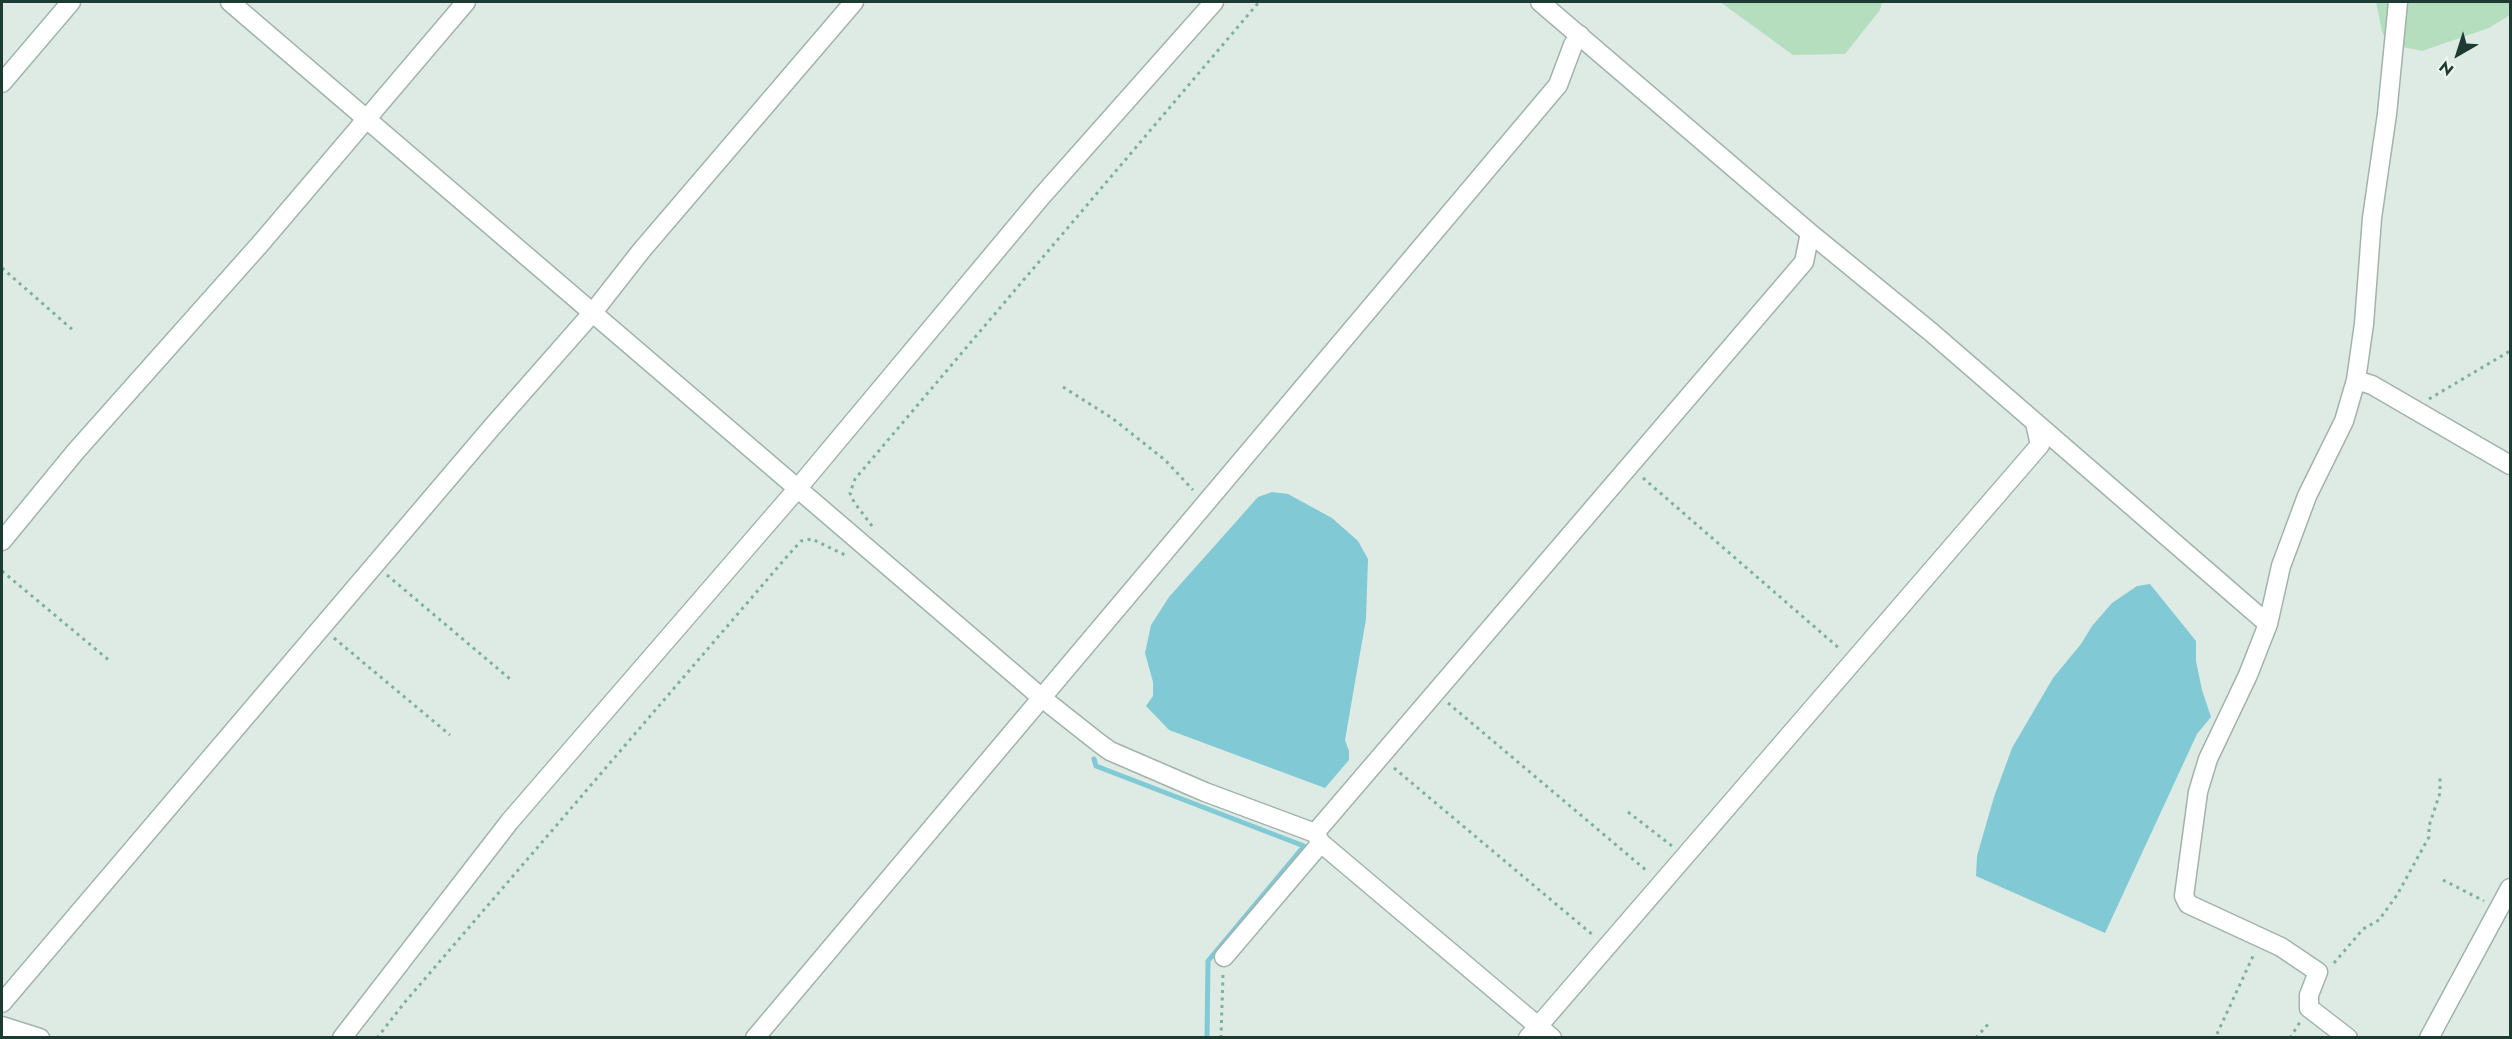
<!DOCTYPE html>
<style>
body{margin:0}
#map{position:relative;width:2512px;height:1039px;overflow:hidden;background:#deebe5;font-family:Jost,sans-serif}
canvas{display:block}
.frame{position:absolute;inset:0;border:3px solid #1e3b33;pointer-events:none}
.north{position:absolute;left:2428px;top:24px;width:60px;height:60px;-webkit-text-stroke:4px #eef7f2;paint-order:stroke;rotate:219deg;font-size:16px;font-weight:700;line-height:24px;text-align:center;color:#1e3b33}
.north::after{content:'';display:block;margin:auto;width:21px;height:27px;background:#1e3b33;clip-path:polygon(50% 0,100% 100%,50% 72%,0 100%)}
</style>
<div id="map">
<canvas width="2512" height="1039"></canvas>
<div class="frame"></div>
<div class="north">N</div>
</div>
<script>
const g = document.querySelector('canvas').getContext('2d');
g.lineJoin = 'round';
function fillPath(path, color) { g.fillStyle = color; g.fill(path, 'evenodd'); }
const shape = rows => new Path2D(rows.map(r => 'M' + r).join(''));
function stroke(path, color, width, dash) { g.strokeStyle = color; g.lineWidth = width; g.lineCap = dash ? 'butt' : 'round'; g.setLineDash(dash || []); g.stroke(path); }
const green = shape([
 [1720,2,1882,2,1880,10,1845,54,1793,55],
 [2376,2,2510,2,2510,15,2489,28,2422,51,2388,44,2382,32]
]);
const water = shape([
 [1272,492,1288,494,1332,518,1358,541,1368,559,1366,619,1345,740,1349,751,1349,760,1325,788,1169,730,1146,706,1153,696,1153,682,1145,653,1151,625,1169,597,1258,497],
 [2150,584,2196,641,2196,661,2202,690,2211,717,2197,734,2105,933,1976,876,1977,856,1994,797,2012,748,2053,678,2081,644,2092,626,2112,603,2137,586]
]);
const stream = shape([
 [1094,759,1096,766,1304,846,1208,961,1207,1038]
]);
const path = shape([
 [2,268,74,331],
 [1063,387,1112,418,1165,460,1193,490],
 [2429,399,2510,351],
 [1643,478,1840,649],
 [872,526,854,502,850,493,855,479,1259,2],
 [2,571,111,662],
 [387,575,510,679],
 [334,638,450,735],
 [1448,703,1647,871],
 [1394,768,1594,936],
 [1628,812,1672,846],
 [2443,880,2484,901],
 [2334,963,2363,929,2379,920,2397,895,2429,837,2429,826,2440,793,2440,777],
 [2217,1034,2254,954],
 [377,1038,405,1002,790,553,801,541,812,539,845,555],
 [1221,1038,1223,974],
 [1976,1038,1989,1023],
 [2290,1038,2300,1022]
]);
const street = shape([
 [230,2,1042,698,1099,743,1110,751,1205,792,1315,833,1321,843,1552,1038],
 [1540,2,1810,233,1931,332,2268,624],
 [2356,380,2372,385,2510,465],
 [2,541,76,451,261,243,466,2],
 [1315,833,1804,262,1810,233],
 [1224,957,1321,843],
 [2,1003,492,427,594,311,641,251,854,2],
 [2,1026,40,1038],
 [342,1038,510,821,798,488,1041,197,1214,2],
 [755,1038,1558,85,1573,45,1580,35],
 [1528,1038,2040,445,2035,423],
 [2348,1038,2309,1008,2309,995,2318,972,2281,947,2188,904,2184,896,2198,792,2208,759,2248,675,2268,624,2281,566,2307,496,2344,421,2356,380,2364,324,2372,218,2387,114,2398,2],
 [2429,1038,2510,888]
]);
const secondary = shape([
 [2,83,71,2]
]);
fillPath(green, '#b5debf');
fillPath(water, '#81c9d4');
stroke(stream, '#81c9d4', 5);
stroke(street, '#a1b3ac', 21);
stroke(secondary, '#9cb7ad', 21);
stroke(path, '#7cb09f', 3, [3, 4.5]);
stroke(street, '#fff', 18);
stroke(secondary, '#fff', 18);
</script>
